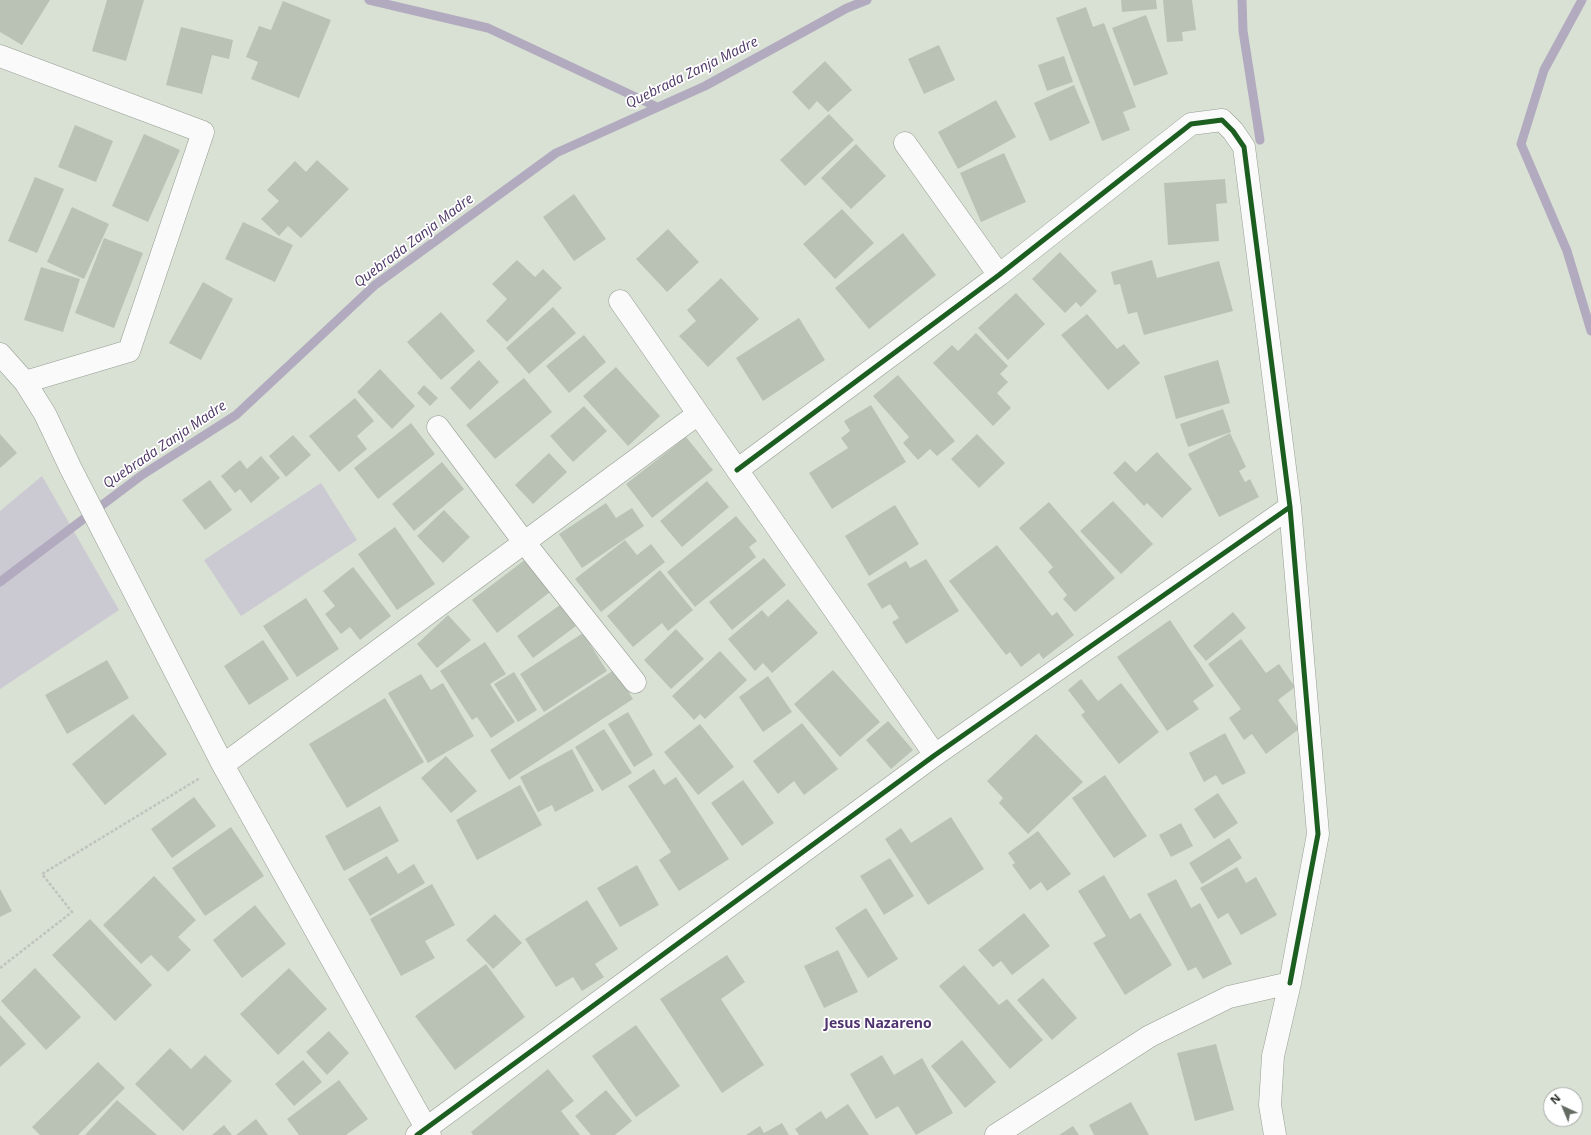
<!DOCTYPE html>
<style>
body{margin:0}
#map{position:relative;width:1591px;height:1135px;overflow:hidden;background:#d8e1d4;font-family:"Open Sans",sans-serif}
canvas{display:block}
.north{position:absolute;left:1543px;top:1087px;width:40px;height:40px;box-sizing:border-box;background:#fff;border:1px solid #a8aaa7;border-radius:50%;rotate:316deg;font-size:11px;font-weight:700;line-height:16px;text-align:center;color:#262b23}
.north::after{content:'';display:block;margin:auto;width:14px;height:18px;background:#646b61;clip-path:polygon(50% 0,100% 100%,50% 72%,0 100%)}
</style>
<div id="map">
<canvas width="1591" height="1135"></canvas>
<div class="north">N</div>
</div>
<script>
const g = document.querySelector('canvas').getContext('2d');
g.lineJoin = 'round';
function fillPath(path, color) { g.fillStyle = color; g.fill(path, 'evenodd'); }
const shape = rows => new Path2D(rows.map(r => 'M' + r).join(''));
function stroke(path, color, width, dash) { g.strokeStyle = color; g.lineWidth = width; g.lineCap = dash ? 'butt' : 'round'; g.setLineDash(dash || []); g.stroke(path); }
function drawText(font, color, halo, rows, align = 'center') {
  g.font = font + ' "Open Sans",sans-serif'; g.lineWidth = 3.5; g.setLineDash([]); g.textBaseline = 'middle'; g.strokeStyle = halo; g.fillStyle = color; for (const [text, x, y, turn = 0] of rows) {
    g.save(); g.translate(x, y); g.rotate((+turn || 0) * Math.PI / 180); g.textAlign = isNaN(turn) ? turn : align; if (halo) g.strokeText(text, 0, 0); g.fillText(text, 0, 0); g.restore();
  }
}
const green = shape([
 [42,476,119,610,0,689,0,511],
 [321,483,357,540,241,616,204,560]
]);
const stream = shape([
 [369,0,488,28,657,107],
 [1242,0,1243,31,1260,140],
 [1582,0,1544,70,1521,144,1567,251,1591,331],
 [0,582,142,475,236,415,375,285,556,153,705,86,847,8,867,0]
]);
const building = shape([
 [0,0,50,0,22,45,0,32],
 [107,0,144,0,126,61,92,51],
 [1121,0,1156,0,1157,9,1122,12],
 [1163,0,1192,0,1196,30,1182,32,1183,41,1167,42],
 [283,1,331,20,299,98,251,79,258,62,246,57,259,26,271,30],
 [1086,7,1093,27,1104,23,1136,107,1123,112,1130,130,1102,141,1056,18],
 [1146,15,1168,74,1134,86,1112,28],
 [181,27,233,40,229,59,212,55,202,94,166,85],
 [939,45,955,80,924,94,908,59],
 [1064,56,1073,82,1047,91,1038,65],
 [825,61,852,90,828,112,817,101,809,110,792,92],
 [1074,85,1090,123,1050,141,1034,103],
 [996,100,1016,137,958,169,938,132],
 [829,114,854,140,805,186,780,160],
 [75,125,113,141,96,182,58,167],
 [144,134,180,150,148,222,112,206],
 [856,144,886,176,851,209,821,178],
 [1004,153,1026,202,981,222,960,173],
 [317,160,349,189,301,238,288,226,279,236,261,219,279,201,267,190,295,161,306,172],
 [35,177,64,189,37,253,8,241],
 [1225,179,1227,203,1216,204,1219,241,1168,245,1164,183],
 [574,194,606,239,574,261,543,217],
 [72,207,109,224,84,279,47,262],
 [842,209,874,243,835,279,803,244],
 [243,222,293,245,275,282,225,259],
 [668,229,699,262,667,292,636,259],
 [903,233,936,275,869,329,835,288],
 [104,238,143,253,114,328,75,313],
 [1060,252,1097,291,1081,307,1076,302,1065,313,1032,279],
 [517,260,535,277,543,269,562,288,507,342,486,321,507,299,492,284],
 [1152,260,1157,278,1219,261,1233,311,1144,335,1137,312,1128,314,1120,284,1114,285,1111,272],
 [41,267,80,279,63,332,24,320],
 [721,278,759,319,708,367,679,336,696,321,687,310],
 [203,282,233,299,201,360,169,343],
 [1016,293,1045,324,1008,360,978,328],
 [553,307,576,333,529,374,506,348],
 [441,312,475,351,441,380,407,342],
 [1087,314,1117,349,1124,344,1140,363,1108,390,1061,335],
 [799,318,825,360,763,401,736,358],
 [976,333,1008,366,1000,374,1008,382,997,393,1011,408,993,426,933,363,952,345,958,351],
 [584,335,606,362,569,393,546,366],
 [479,360,499,382,470,410,450,388],
 [1218,360,1230,403,1176,419,1164,376],
 [616,367,660,416,628,446,583,396],
 [380,369,415,406,392,429,357,392],
 [898,375,955,441,937,456,930,449,918,460,903,443,909,437,873,396],
 [524,378,552,412,495,459,466,425],
 [424,385,438,398,430,406,417,393],
 [355,398,374,421,357,436,367,449,339,472,309,436],
 [871,405,906,462,832,509,809,473,848,448,841,438,850,431,844,421],
 [584,406,607,431,573,462,550,436],
 [1223,409,1231,432,1188,447,1180,424],
 [411,423,435,454,378,499,354,468],
 [1230,433,1246,467,1239,471,1245,482,1250,479,1259,497,1219,517,1188,454],
 [0,434,17,453,0,468],
 [977,434,1005,463,979,488,951,459],
 [293,435,311,455,286,477,269,456],
 [686,437,713,470,652,518,626,484],
 [1157,452,1192,489,1162,518,1147,503,1144,506,1113,473,1125,461,1136,472],
 [549,453,567,472,533,504,515,485],
 [261,456,280,478,251,503,240,489,235,493,221,476,240,460,247,469],
 [442,462,464,489,414,531,392,504],
 [210,480,232,510,205,530,182,500],
 [707,481,729,507,682,547,660,521],
 [1113,501,1153,544,1121,574,1080,531],
 [1049,502,1115,578,1075,612,1063,599,1067,595,1048,572,1053,567,1019,528],
 [606,503,616,518,632,508,644,526,582,568,559,534],
 [895,505,919,544,869,576,845,536],
 [444,510,470,537,443,563,417,536],
 [736,516,757,541,749,547,756,557,695,607,667,572],
 [395,527,435,584,397,610,358,554],
 [625,540,637,555,651,544,665,562,601,612,575,579],
 [997,545,1052,616,1057,612,1074,635,1043,659,1039,653,1021,667,1010,652,1006,655,949,581],
 [764,558,786,585,732,630,709,602],
 [526,559,550,592,497,633,472,600],
 [926,559,959,611,906,644,892,622,899,618,890,604,882,609,867,584,906,561,910,568],
 [353,567,391,616,360,640,350,627,341,634,325,614,335,606,323,591],
 [660,570,693,610,668,631,662,623,633,647,607,616],
 [306,598,339,649,297,677,263,626],
 [788,599,818,633,772,673,763,663,755,671,728,639,762,610,768,617],
 [560,605,576,626,533,658,517,636],
 [1233,612,1246,628,1206,661,1193,646],
 [448,615,471,640,437,668,417,644],
 [1170,620,1214,686,1193,701,1199,709,1167,731,1117,657],
 [676,629,704,659,671,689,644,660],
 [583,633,607,671,544,712,520,674],
 [1241,639,1266,673,1279,664,1295,687,1278,700,1299,729,1266,754,1252,734,1244,740,1229,718,1241,709,1208,664],
 [263,640,289,679,249,705,224,666],
 [485,642,506,674,490,684,515,722,491,738,477,717,472,720,440,671],
 [720,651,747,680,705,719,700,714,694,720,672,696],
 [107,660,129,698,67,734,45,695],
 [614,670,633,699,509,780,490,750],
 [833,670,880,722,840,757,794,704],
 [514,672,537,710,518,722,494,684],
 [421,674,431,690,443,683,474,736,428,763,388,693],
 [768,676,792,712,763,732,739,697],
 [1081,679,1098,701,1121,683,1159,732,1119,764,1081,715,1085,712,1068,690],
 [385,698,424,762,347,808,309,744],
 [628,712,653,755,634,767,608,724],
 [133,714,167,754,105,805,72,764],
 [888,721,913,750,891,769,866,740],
 [802,723,838,769,804,795,794,781,778,794,753,761],
 [700,724,734,767,698,795,664,752],
 [604,729,632,773,602,791,575,747],
 [1225,733,1246,773,1222,785,1216,775,1204,782,1189,753],
 [1036,734,1083,782,1028,834,999,803,1003,798,987,781],
 [572,749,594,791,555,812,552,805,538,812,520,777],
 [446,756,477,791,451,813,421,778],
 [654,769,664,785,676,777,729,859,679,891,659,860,671,852,628,786],
 [1105,775,1147,836,1114,858,1072,798],
 [743,780,774,823,742,846,711,803],
 [520,785,542,825,477,860,456,820],
 [1218,793,1238,823,1214,839,1194,809],
 [194,797,216,826,172,858,151,829],
 [380,806,399,841,344,871,325,836],
 [951,817,984,869,928,905,885,839,901,828,911,843],
 [1181,823,1193,846,1171,857,1159,835],
 [231,827,264,876,205,916,172,868],
 [1038,831,1071,874,1047,891,1041,882,1030,890,1012,865,1015,863,1008,853],
 [1229,838,1242,858,1202,884,1189,863],
 [387,856,398,874,414,864,425,883,370,916,348,879],
 [890,858,914,896,884,915,860,876],
 [637,865,659,905,620,927,597,888],
 [1237,867,1246,883,1256,877,1277,915,1241,935,1228,913,1218,919,1200,888],
 [1104,875,1130,919,1140,913,1172,965,1125,995,1093,943,1106,936,1078,891],
 [154,876,196,920,178,937,191,950,168,972,151,955,141,964,103,925],
 [1176,879,1191,908,1200,903,1232,964,1203,979,1196,967,1188,971,1147,894],
 [432,884,455,925,425,941,435,958,401,976,370,919],
 [0,889,12,911,0,917],
 [587,900,618,949,595,964,604,977,582,991,573,977,556,987,525,939],
 [255,905,286,944,242,978,213,940],
 [866,908,898,959,868,978,835,928],
 [1024,913,1050,946,1012,975,1001,961,993,967,978,950],
 [495,914,522,943,493,969,466,940],
 [90,919,152,985,115,1021,52,955],
 [838,950,858,992,824,1008,804,966],
 [727,955,745,982,721,999,764,1065,722,1093,660,999],
 [486,964,525,1017,455,1070,415,1016],
 [964,965,999,1005,1007,999,1043,1040,1010,1069,939,986],
 [35,968,81,1017,46,1050,1,1001],
 [289,968,327,1009,278,1055,240,1014],
 [1043,978,1077,1018,1052,1040,1017,1000],
 [0,1015,26,1044,0,1067],
 [636,1025,680,1086,636,1117,592,1056],
 [329,1031,349,1053,327,1075,306,1052],
 [962,1040,996,1082,965,1108,931,1066],
 [1216,1044,1234,1110,1195,1121,1177,1053],
 [170,1048,191,1069,205,1055,232,1081,183,1131,135,1084],
 [882,1055,894,1075,922,1058,953,1113,916,1135,898,1106,876,1119,850,1074],
 [303,1060,322,1082,294,1106,275,1084],
 [98,1062,125,1088,78,1135,40,1135,32,1127],
 [548,1069,574,1101,561,1111,580,1135,473,1135,471,1132],
 [339,1080,368,1119,346,1135,299,1135,287,1119],
 [606,1090,632,1121,615,1135,591,1135,575,1116],
 [117,1100,157,1135,85,1135],
 [1131,1102,1149,1135,1094,1135,1089,1125],
 [848,1104,869,1135,799,1135,795,1129,821,1111,826,1119],
 [256,1119,268,1135,236,1135],
 [782,1123,789,1135,746,1135,760,1126,764,1133],
 [224,1125,232,1135,212,1135],
 [1073,1126,1079,1135,1059,1135]
]);
const path = shape([
 [0,968,72,912,42,874,200,778]
]);
const minor = shape([
 [0,56,203,132,129,351,25,382],
 [905,143,999,275],
 [620,301,935,755],
 [0,354,25,382,45,414,71,469,223,765,430,1135],
 [438,427,524,542,635,682],
 [737,470,999,275,1191,124,1222,120,1233,131,1244,147,1290,507,1318,834,1290,983],
 [223,765,698,414],
 [417,1135,935,755,1290,507],
 [996,1135,1150,1036,1229,997,1290,983,1273,1056,1270,1105,1275,1135]
]);
const cycleway = shape([
 [737,470,999,275,1191,124,1222,120,1233,131,1244,147,1290,507,1318,834,1290,983],
 [417,1135,935,755,1290,507]
]);
const waterNames = [
 ["Quebrada Zanja Madre",692,73,-26],
 ["Quebrada Zanja Madre",414,241,-37],
 ["Quebrada Zanja Madre",165,445,-34]
];
const neighbourhoodNames = [
 ["Jesus Nazareno",878,1024]
];
fillPath(green, '#cbc9d1');
stroke(stream, '#b2aabf', 9);
fillPath(building, '#bac2b6');
stroke(minor, '#969d93', 23);
stroke(path, '#c0c3be', 2.5, [3, 2]);
stroke(minor, '#f9faf9', 22);
stroke(cycleway, '#1b5e20', 5);
drawText('italic 14px', '#4d3766', '#fff', waterNames);
drawText('bold 14px', '#4f336e', '#fff', neighbourhoodNames);
</script>
